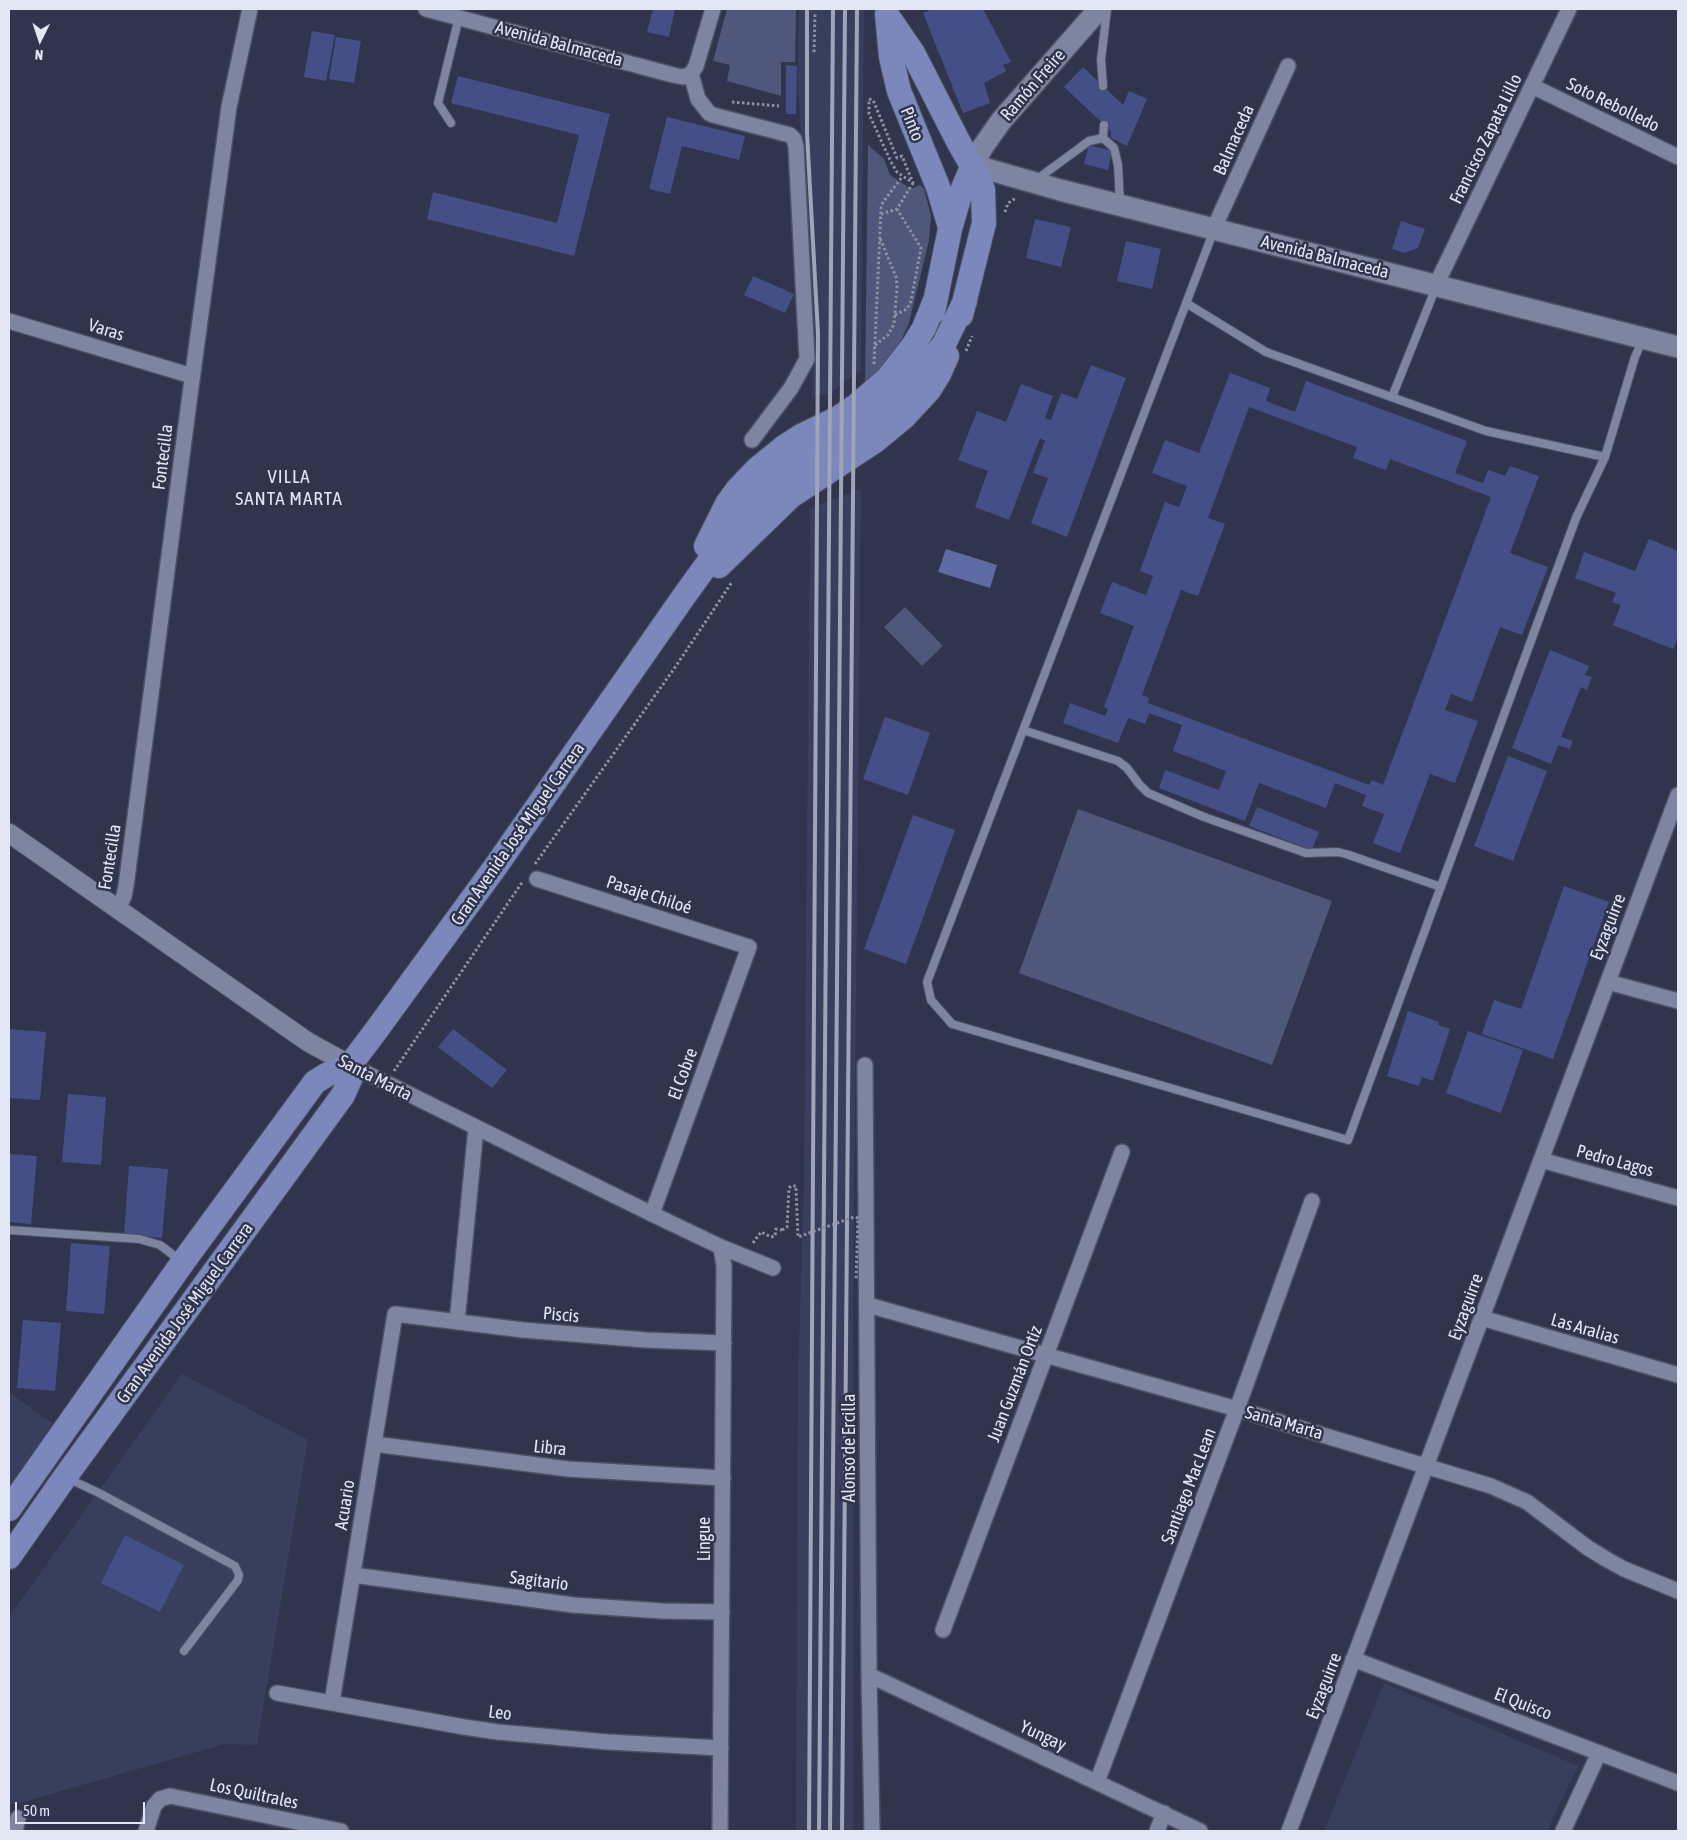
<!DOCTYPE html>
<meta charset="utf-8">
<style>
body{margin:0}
#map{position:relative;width:1687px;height:1840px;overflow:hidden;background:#30354d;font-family:"Asap Condensed",sans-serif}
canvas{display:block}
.frame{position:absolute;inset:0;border:10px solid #e2e6f5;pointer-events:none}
.north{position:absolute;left:15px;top:15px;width:50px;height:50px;-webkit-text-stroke:4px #30354d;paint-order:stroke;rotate:184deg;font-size:14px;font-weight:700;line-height:20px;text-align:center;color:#e2e6f5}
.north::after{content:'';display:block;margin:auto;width:18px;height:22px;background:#e2e6f5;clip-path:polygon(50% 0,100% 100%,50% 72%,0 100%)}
.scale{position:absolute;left:15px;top:1802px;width:130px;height:22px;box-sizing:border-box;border:2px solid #e2e6f5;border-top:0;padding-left:6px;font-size:15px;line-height:18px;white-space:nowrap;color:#e2e6f5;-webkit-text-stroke:4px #30354d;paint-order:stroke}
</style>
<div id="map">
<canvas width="1687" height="1840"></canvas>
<div class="frame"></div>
<div class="north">N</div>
<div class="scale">50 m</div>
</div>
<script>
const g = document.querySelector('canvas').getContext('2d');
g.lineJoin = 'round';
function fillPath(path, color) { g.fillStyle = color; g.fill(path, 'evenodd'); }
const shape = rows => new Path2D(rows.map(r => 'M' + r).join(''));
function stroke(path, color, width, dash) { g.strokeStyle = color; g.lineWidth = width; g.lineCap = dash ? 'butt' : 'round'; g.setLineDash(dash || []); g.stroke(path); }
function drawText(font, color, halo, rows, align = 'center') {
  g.font = font + ' "Asap Condensed",sans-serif'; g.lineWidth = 5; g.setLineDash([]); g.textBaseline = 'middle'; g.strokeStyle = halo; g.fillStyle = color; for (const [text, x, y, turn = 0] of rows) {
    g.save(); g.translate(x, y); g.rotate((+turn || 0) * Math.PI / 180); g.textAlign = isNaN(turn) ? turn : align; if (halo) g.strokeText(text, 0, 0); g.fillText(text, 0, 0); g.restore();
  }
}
const built = shape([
 [799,9,864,9,861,371,842,383,830,395,818,395,812,398,813,361,798,79],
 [861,489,853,1320,853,1831,796,1831,798,1378,804,1181,810,508],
 [182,1374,308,1440,257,1745,225,1744,9,1806,9,1617],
 [9,1392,53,1424,9,1487],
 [1384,1683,1578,1766,1547,1831,1324,1831]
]);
const green = shape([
 [727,9,796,9,795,62,781,62,781,96,727,81,730,65,713,61],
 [868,145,884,159,890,175,911,189,920,185,924,189,931,216,929,240,909,323,893,358,865,386],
 [905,607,943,646,922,666,884,627],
 [1078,809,1332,901,1272,1065,1019,973]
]);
const water = shape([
 [946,549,997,565,990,588,938,572]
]);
const building = shape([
 [653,9,675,9,669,37,647,32],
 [932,9,983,9,1011,62,1003,65,1006,71,984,83,990,103,963,113,923,13],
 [312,31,335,35,326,81,304,77],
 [336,37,361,41,354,83,329,79],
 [786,65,797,66,796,114,786,114],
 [1083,67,1123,105,1129,91,1147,99,1127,146,1111,138,1111,131,1064,87],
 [458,76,610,114,574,256,427,219,433,192,557,223,579,135,451,103],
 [667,117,745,136,739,160,682,146,670,194,649,189],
 [1089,145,1112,151,1108,170,1084,164],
 [1035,219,1071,227,1061,267,1026,258],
 [1401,221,1425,229,1418,248,1404,253,1392,249],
 [1126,241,1161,249,1152,289,1117,281],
 [753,276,794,294,785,313,744,295],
 [1091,365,1126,378,1067,537,1031,523,1048,478,1033,473,1045,441,1040,438,1009,520,975,507,988,471,958,460,977,411,1006,422,1021,384,1053,396,1045,418,1051,420,1061,393,1077,399],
 [1230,373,1270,388,1266,401,1295,412,1306,381,1467,441,1455,473,1483,483,1488,470,1505,476,1510,466,1539,476,1510,553,1548,567,1522,635,1500,627,1472,702,1451,694,1445,710,1478,721,1455,783,1430,774,1400,853,1373,843,1384,814,1362,806,1366,795,1335,783,1326,808,1259,783,1245,821,1159,788,1165,770,1219,790,1226,771,1173,751,1182,725,1149,713,1145,724,1128,718,1118,743,1063,723,1070,703,1105,716,1108,709,1104,707,1134,626,1100,613,1112,582,1146,595,1153,576,1140,571,1165,502,1179,507,1187,486,1152,473,1165,440,1199,453],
 [1249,407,1357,447,1353,458,1386,470,1390,459,1491,497,1383,785,1372,780,1369,785,1148,703,1149,698,1142,695,1181,590,1198,596,1225,524,1208,518],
 [1649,539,1678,551,1678,637,1673,649,1613,625,1621,605,1612,602,1616,593,1575,578,1584,552,1635,571],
 [1550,650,1589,666,1585,675,1592,677,1587,690,1581,687,1561,737,1573,741,1570,749,1558,745,1551,764,1512,748],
 [885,717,930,733,908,795,863,779],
 [1508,756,1547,771,1513,861,1474,846],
 [1257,807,1319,832,1312,850,1249,826],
 [913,815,955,830,906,964,864,949],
 [1564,886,1609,902,1553,1059,1482,1034,1494,1000,1521,1009],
 [1408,1011,1439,1022,1438,1025,1450,1029,1433,1081,1422,1077,1419,1086,1387,1076],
 [9,1029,46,1032,40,1100,9,1098],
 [453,1029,507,1070,492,1088,438,1047],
 [1468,1031,1523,1050,1501,1113,1446,1093],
 [68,1094,106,1097,101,1165,62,1162],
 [9,1154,37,1156,31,1224,9,1222],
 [129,1166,168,1169,162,1238,124,1234],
 [71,1243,110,1246,104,1314,66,1311],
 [23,1320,61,1323,55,1391,17,1388],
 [125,1535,184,1565,160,1612,101,1583]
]);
const path = shape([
 [814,52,815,13],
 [869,99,873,100,897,158,902,156,913,183,897,172,891,162,869,114,869,99],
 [732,102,779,106],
 [1005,212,1008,203,1016,198],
 [881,214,897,209,913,183],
 [895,315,907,309,911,301,921,248,897,209],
 [875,345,888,335,894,324,897,287,896,277,880,238],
 [966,351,972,336],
 [874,364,881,208,883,202,902,177],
 [535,864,676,666,732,582],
 [394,1071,523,881],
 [753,1243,761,1232,771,1237,775,1236,776,1229,782,1230]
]);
const service = shape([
 [1103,86,1101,60,1107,9],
 [451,123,438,103,459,17],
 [1104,125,1103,138,1114,148,1118,165,1120,203],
 [1036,180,1089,141,1103,138],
 [1214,230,927,982,931,1000,952,1024,1348,1140,1576,518,1605,457,1635,357,1643,339],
 [1186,303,1266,352,1486,431,1605,457],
 [1392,397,1436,287],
 [1023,730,1118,761,1127,768,1139,784,1148,793,1204,817,1306,853,1338,852,1349,855,1441,887],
 [9,1230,139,1239,160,1245,181,1261],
 [67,1478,99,1493,235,1566,239,1575,238,1580,184,1651]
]);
const minor = shape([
 [426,9,673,75,683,77,691,74],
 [691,74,698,99,709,113,713,115,790,135,794,139,796,147,807,359,791,388,752,440],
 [691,74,696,66,713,9],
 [1532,86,1678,157],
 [1214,228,1288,66],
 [1436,285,1569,9],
 [9,321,192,376],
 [537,879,749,947,652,1214],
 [118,909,124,896,126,886,189,402,229,107,250,9],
 [1608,982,1678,1001],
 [350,1065,652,1214,721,1247,773,1268],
 [865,1065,869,1675,872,1831],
 [1541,1160,1678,1198],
 [868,1305,1237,1409,1491,1486,1527,1502,1588,1548,1606,1559,1624,1569,1678,1591],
 [1482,1318,1678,1375],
 [457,1322,476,1128],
 [374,1444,568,1469,723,1478],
 [353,1575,573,1605,662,1611,722,1612],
 [943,1630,1122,1152],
 [1353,1659,1678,1783],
 [869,1675,1200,1831],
 [277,1693,464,1727,498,1732,608,1742,721,1748],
 [332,1702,395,1314,523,1330,646,1340,724,1343],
 [1097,1782,1237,1409,1312,1201],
 [15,1831,18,1818],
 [146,1831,154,1806,160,1799,170,1796,341,1831],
 [720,1831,724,1266,721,1247],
 [1157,1831,1164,1813],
 [1289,1831,1678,795],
 [1563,1831,1599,1753]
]);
const tertiary = shape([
 [9,833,308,1042,350,1065]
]);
const secondary = shape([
 [1099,9,1001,121,982,148,973,165,1060,190,1678,347]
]);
const primary = shape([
 [887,14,891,57,899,91,938,187,950,227],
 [887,15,913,53,959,143,979,178,983,190,984,223,961,315],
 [933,312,950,229,959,198,973,165],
 [706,546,727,504,737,490,757,469,784,447,801,436,838,418,856,406,888,378,913,346,924,328,936,298],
 [719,566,791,496,875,441,904,417,929,390,939,374,947,356],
 [9,1509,183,1262,315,1082,328,1074,350,1065,375,1032,496,866,682,599,744,513,756,499,783,475,818,450,866,420,893,400,905,388,921,373,944,344,965,301],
 [9,1557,65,1477,343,1095,351,1077,350,1065]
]);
const rail = shape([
 [807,9,807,133,818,334,809,1831],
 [819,1831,833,9],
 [830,1831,845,9],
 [842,1831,857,9]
]);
const pathBridge = shape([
 [782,1230,787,1227,789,1188,791,1186,796,1186,796,1189,798,1237,854,1217,858,1218,856,1279]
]);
const streetNames = [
 ["Avenida Balmaceda",559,44,15],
 ["Ramón Freire",1033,85,-49],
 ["Soto Rebolledo",1613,105,26],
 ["Pinto",912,124,68],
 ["Francisco Zapata Lillo",1486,139,-64],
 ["Balmaceda",1234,140,-66],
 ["Avenida Balmaceda",1325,257,14],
 ["Varas",106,330,17],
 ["Fontecilla",163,457,-83],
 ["Gran Avenida José Miguel Carrera",518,834,-55],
 ["Fontecilla",110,857,-81],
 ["Pasaje Chiloé",649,895,18],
 ["Eyzaguirre",1608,927,-69],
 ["El Cobre",683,1074,-70],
 ["Santa Marta",375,1078,27],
 ["Pedro Lagos",1615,1161,15],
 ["Eyzaguirre",1466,1307,-70],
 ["Gran Avenida José Miguel Carrera",185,1313,-54],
 ["Piscis",561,1315,5],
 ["Las Aralias",1585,1329,16],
 ["Juan Guzmán Ortíz",1015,1384,-69],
 ["Santa Marta",1284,1423,16],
 ["Libra",550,1448,6],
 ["Alonso de Ercilla",849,1448,-90],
 ["Santiago Mac Lean",1189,1486,-69],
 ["Acuario",345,1505,-81],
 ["Lingue",704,1539,-90],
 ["Sagitario",539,1581,7],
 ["Eyzaguirre",1324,1686,-69],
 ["El Quisco",1523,1704,21],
 ["Leo",500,1713,7],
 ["Yungay",1043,1736,25],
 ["Los Quiltrales",254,1794,12]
];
const neighbourhoodNames = [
 ["VILLA",289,477],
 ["SANTA MARTA",289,499]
];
fillPath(built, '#383f5d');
fillPath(green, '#4f577a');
fillPath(water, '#5f6ba5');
fillPath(building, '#454f87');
stroke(service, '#4d5165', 10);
stroke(minor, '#4d5165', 18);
stroke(tertiary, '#4d5165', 21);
stroke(secondary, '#4d5165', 24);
stroke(primary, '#4d5165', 26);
stroke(path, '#8c91a4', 3, [2.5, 2.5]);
stroke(service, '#7e85a1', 8);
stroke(minor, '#7e85a1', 15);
stroke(tertiary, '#7e85a1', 19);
stroke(secondary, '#7e85a1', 21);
stroke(primary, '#7c87bb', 24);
stroke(rail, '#a0a4b7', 4);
stroke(pathBridge, '#8c91a4', 3, [2.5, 2.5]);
drawText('18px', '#e2e6f5', '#30354d', streetNames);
g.letterSpacing = '1px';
drawText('19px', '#e2e6f5', '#30354d', neighbourhoodNames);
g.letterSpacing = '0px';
</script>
